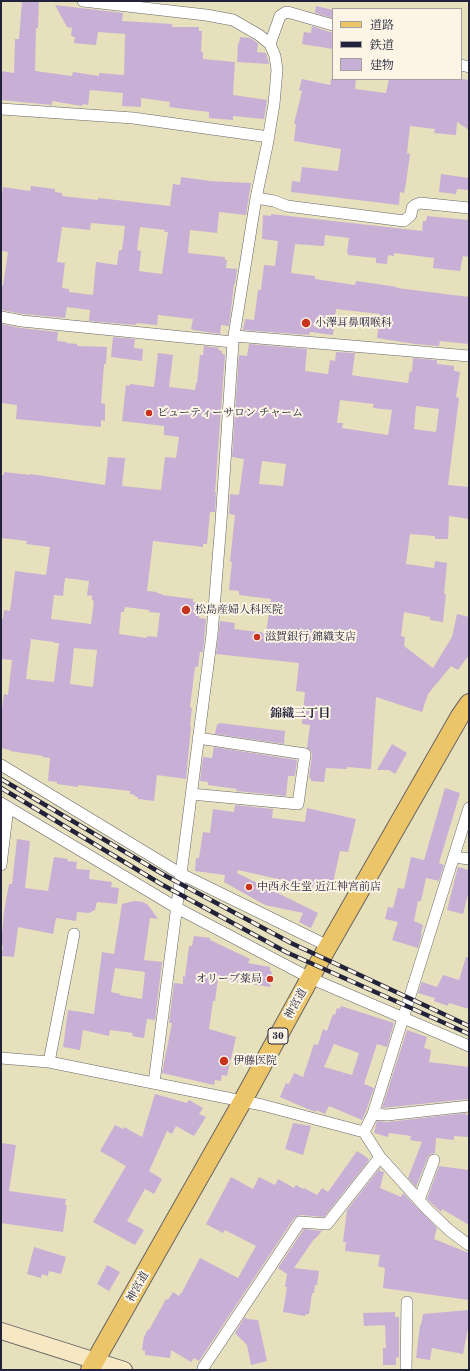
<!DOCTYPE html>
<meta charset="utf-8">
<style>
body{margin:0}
#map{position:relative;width:470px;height:1371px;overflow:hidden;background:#e6e0bc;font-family:"Old Standard TT","Noto Serif JP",serif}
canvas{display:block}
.frame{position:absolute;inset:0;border:2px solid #22223b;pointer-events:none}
.legend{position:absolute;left:332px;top:8px;width:130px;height:72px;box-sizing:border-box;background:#fcf5e5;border:1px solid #a5a1a1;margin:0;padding:5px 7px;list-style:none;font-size:12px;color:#22223b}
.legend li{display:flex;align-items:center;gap:8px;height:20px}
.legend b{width:20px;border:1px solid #a5a1a1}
</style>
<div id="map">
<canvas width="470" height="1371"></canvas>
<div class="frame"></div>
<ul class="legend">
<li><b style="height:5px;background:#ecc569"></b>道路</li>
<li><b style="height:5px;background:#22223b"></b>鉄道</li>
<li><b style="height:11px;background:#c8afd6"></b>建物</li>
</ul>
</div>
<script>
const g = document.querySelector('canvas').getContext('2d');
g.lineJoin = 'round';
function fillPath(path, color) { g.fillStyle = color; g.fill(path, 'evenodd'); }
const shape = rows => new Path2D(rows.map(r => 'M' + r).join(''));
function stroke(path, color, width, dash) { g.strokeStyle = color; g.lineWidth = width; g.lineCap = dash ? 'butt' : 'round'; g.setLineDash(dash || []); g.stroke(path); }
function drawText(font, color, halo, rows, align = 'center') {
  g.font = font + ' "Old Standard TT","Noto Serif JP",serif'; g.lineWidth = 4; g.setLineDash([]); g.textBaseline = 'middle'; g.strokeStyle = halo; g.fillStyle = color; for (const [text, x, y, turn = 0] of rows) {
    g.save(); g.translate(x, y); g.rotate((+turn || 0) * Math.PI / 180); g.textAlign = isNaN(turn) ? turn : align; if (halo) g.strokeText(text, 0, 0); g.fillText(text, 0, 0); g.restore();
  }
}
const building = shape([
 [22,1,39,1,38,28,36,28,35,71,72,76,73,72,99,76,99,73,124,75,125,34,98,32,96,45,74,43,75,37,71,36,72,28,67,27,55,5,123,13,122,21,172,24,172,27,199,27,199,31,202,31,201,52,203,52,203,59,235,62,233,95,267,100,264,119,233,116,233,120,209,118,209,112,169,107,170,102,141,98,141,107,122,106,123,93,90,90,88,105,83,104,82,106,52,101,52,105,1,100,1,71,14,73,15,39,19,39],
 [316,6,333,10,332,18,315,13],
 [312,26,333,33,333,49,302,44,304,32,311,33],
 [240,37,250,38,258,43,257,52,266,53,269,64,237,62,238,43,239,44],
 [302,79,330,85,331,79,356,79,355,89,386,93,389,79,463,79,469,80,469,130,457,122,456,135,434,133,435,129,410,126,407,153,410,154,406,183,404,193,400,192,399,205,291,192,292,181,300,182,302,167,338,171,341,149,294,141,296,124,294,124,302,91,299,90],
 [441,174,469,178,469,190,457,189,456,194,439,192],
 [181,177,210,181,251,183,246,215,219,212,217,233,190,230,188,253,225,257,225,260,227,260,226,268,237,269,235,284,234,284,229,326,221,325,220,334,193,330,191,329,193,319,158,315,157,325,137,323,136,325,89,321,90,310,67,307,65,318,23,314,1,310,1,286,3,286,8,252,1,251,1,201,3,187,30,191,31,186,55,189,55,192,62,193,62,196,98,200,98,198,170,206,173,184,180,185],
 [91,223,125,226,122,250,119,250,117,265,96,262,93,295,69,292,69,289,62,288,65,263,57,262,62,227,90,230],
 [140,227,165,230,164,232,168,232,162,274,139,271,141,251,137,250],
 [271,214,422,231,423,221,426,221,427,216,469,220,469,257,463,256,460,271,433,268,434,258,394,253,394,256,388,255,387,264,376,263,376,258,348,255,348,253,347,253,349,238,325,235,324,246,295,244,291,273,315,276,315,279,355,285,356,281,397,287,397,288,469,297,469,344,440,341,439,346,415,344,377,338,380,314,336,309,333,335,310,332,309,335,243,330,245,319,254,320,258,290,261,290,264,265,275,266,278,241,262,239,263,215,271,216],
 [1,324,21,328,58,332,57,341,67,342,66,343,77,344,77,346,107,347,106,364,104,364,101,403,105,404,105,421,101,420,101,427,16,419,17,405,1,403],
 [113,337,135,339,134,348,143,349,142,361,111,357],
 [249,344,307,349,305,371,328,374,330,360,335,361,336,352,355,353,352,375,357,376,408,383,410,371,412,372,413,358,437,360,437,364,454,366,454,371,460,372,456,397,459,398,448,485,469,487,469,519,449,516,448,539,435,539,435,536,410,534,406,564,434,568,435,561,447,563,444,594,446,594,443,622,430,620,430,617,404,612,401,636,405,637,404,646,433,668,452,637,457,614,469,617,469,655,458,670,451,666,428,694,422,712,376,697,371,769,347,767,347,769,326,768,324,782,311,781,311,778,309,778,312,755,311,751,307,748,310,725,302,724,305,692,296,691,299,663,216,654,220,621,235,623,234,629,266,633,271,599,239,595,239,591,229,590,232,562,230,562,235,515,229,514,230,494,239,495,244,459,232,457,239,355,247,356],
 [340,400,374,404,373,408,392,410,388,435,342,428,343,423,337,423],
 [416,406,439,409,436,432,414,429],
 [262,461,286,464,283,486,259,484],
 [204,346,219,348,218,350,222,351,222,354,225,354,215,492,216,492,215,512,210,512,207,544,203,544,203,547,153,541,147,591,157,592,157,593,162,594,162,595,193,599,193,602,201,603,199,618,206,619,203,652,200,652,198,667,195,667,190,707,192,708,190,726,191,726,186,779,157,775,154,801,138,799,138,797,135,797,135,795,130,794,130,791,78,785,78,787,57,784,57,782,48,781,50,758,43,757,43,756,10,751,10,750,1,748,1,717,4,694,8,695,12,660,1,659,1,618,3,619,4,610,10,611,15,571,46,575,50,547,26,544,27,541,1,538,1,487,2,475,4,475,4,472,30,475,30,474,105,485,108,457,125,458,122,486,161,490,165,457,176,458,179,437,164,435,164,426,122,421,126,385,130,386,130,384,154,387,158,353,173,355,169,387,195,390,196,383,197,383,200,355,203,355],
 [65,578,89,581,87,595,92,596,92,600,94,601,91,624,51,619,54,595,63,596],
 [125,607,149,610,149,612,160,613,157,637,147,636,147,638,119,634,121,612,124,612],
 [31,639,54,642,54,643,59,643,54,682,26,679],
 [74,648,97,650,93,687,70,684],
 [219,723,285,731,284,744,215,734,217,724,219,724],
 [392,744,407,753,395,774,389,770,377,770],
 [214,747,297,760,295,776,288,776,286,796,236,791,237,789,208,785,208,782,200,781,203,757,212,758],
 [445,788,460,793,439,863,444,865,439,881,426,878,421,901,418,901,414,921,423,925,421,933,422,934,418,948,392,940,398,922,385,919,388,907,393,908,398,888,404,889,411,857,424,860],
 [235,805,273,809,272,818,305,822,307,808,356,819,348,852,340,851,333,883,331,883,330,887,328,886,327,890,238,870,237,873,318,913,311,928,299,922,303,913,265,905,224,882,225,875,195,871,196,858,199,858,203,832,210,833,213,809,234,812],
 [17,839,30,841,25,888,48,891,54,857,68,859,67,861,77,862,76,869,90,870,89,879,112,882,111,887,119,888,117,904,97,902,95,910,89,913,77,912,76,921,56,918,53,934,18,927,14,957,2,956,3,946,1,946,4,912,9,884,12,884],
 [458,867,469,870,469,890,463,914,447,910],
 [134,901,143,902,148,905,158,919,150,918,144,960,162,962,155,1020,147,1019,144,1038,132,1036,133,1033,110,1030,109,1036,83,1030,80,1050,63,1047,68,1010,94,1014,102,952,114,954,122,904],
 [115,968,145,972,142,999,119,995,120,994,111,992],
 [194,936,210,938,210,940,250,959,248,963,270,967,270,971,272,972,270,987,218,979,215,1001,213,1001,209,1029,236,1037,227,1076,222,1075,221,1081,215,1080,214,1085,162,1073,172,1023,169,1023,174,983,183,984,183,976,185,977,189,946,192,946],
 [466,957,469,957,469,1009,449,1003,448,1006,434,1001,435,998,418,993,422,982,437,987,443,975,459,980],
 [341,1006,394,1023,387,1047,377,1044,364,1084,374,1088,366,1111,362,1120,329,1106,325,1114,316,1110,316,1112,310,1110,280,1097,286,1083,289,1084,294,1073,303,1077,314,1044,318,1045,323,1029,327,1031,333,1014,335,1015,337,1008,340,1009],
 [334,1044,359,1053,352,1075,324,1067],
 [407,1030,427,1037,424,1048,431,1050,429,1062,469,1067,468,1099,382,1108],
 [155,1094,187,1103,189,1100,203,1108,199,1114,206,1117,194,1136,176,1126,172,1134,167,1131,149,1171,162,1179,154,1194,145,1189,127,1221,144,1230,135,1245,93,1222,126,1166,100,1151,115,1125,123,1129,124,1127,142,1137],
 [466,1113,466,1115,469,1115,469,1137,454,1136,454,1140,436,1138,435,1153,430,1154,428,1157,416,1187,408,1178,422,1142,410,1140,411,1136,389,1133,388,1137,374,1133,377,1121,388,1122],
 [293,1123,311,1126,303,1155,285,1149],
 [1,1143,16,1145,9,1191,66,1199,65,1205,67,1205,63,1232,1,1223],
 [357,1151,369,1159,366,1164,324,1217,301,1215,294,1218,199,1361,194,1358,191,1362,171,1350,170,1358,145,1355,145,1351,142,1350,144,1337,148,1329,149,1330,166,1299,168,1300,173,1292,179,1296,180,1293,181,1294,200,1258,238,1278,256,1246,225,1230,223,1233,206,1224,231,1177,253,1189,259,1177,275,1185,278,1179,294,1188,296,1185,303,1189,304,1188,317,1195,322,1188,328,1192],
 [439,1166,469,1170,469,1225,442,1209,441,1212,427,1199],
 [380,1168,380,1171,384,1172,380,1188,401,1197,403,1193,437,1228,434,1239,469,1253,469,1300,383,1288,385,1268,378,1266,380,1255,345,1251,346,1242,343,1242,347,1210],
 [304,1229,322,1231,315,1239,314,1239,294,1268,319,1271,317,1285,315,1285,314,1293,312,1293,309,1314,306,1314,305,1316,283,1312,287,1287,285,1287,287,1274,278,1268],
 [34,1247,66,1257,61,1274,49,1271,48,1276,42,1274,41,1278,27,1274],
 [107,1265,120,1272,109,1291,97,1284],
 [469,1310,469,1323,463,1354,432,1348,430,1360,416,1358,420,1325,421,1325,423,1314],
 [395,1312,395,1317,399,1317,399,1358,396,1357,396,1365,383,1365,383,1348,386,1348,385,1325,364,1326,363,1313],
 [245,1317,247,1319,258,1320,267,1361,251,1365,247,1345,235,1333]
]);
const street = shape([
 [83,1,206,15,233,20,259,35,270,44,275,56,277,70,274,104,267,146,256,198,233,342,221,522,212,634,154,1083],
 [270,44,280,16,286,12,291,13,333,25],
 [461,65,469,67],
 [1,109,133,118,269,137],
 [256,198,274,201,287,206,404,221,411,215,412,208,415,205,420,203,469,208],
 [1,317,22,321,233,342],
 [235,336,469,356],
 [1,765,181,874,328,946],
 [191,794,298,804,305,754,198,738],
 [1,803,177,908,310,978,469,1046],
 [469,808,373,1114,364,1132,380,1157,427,1209,449,1230,469,1245],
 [454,857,469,859],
 [1,865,8,807],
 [1,1058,49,1062,262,1105,364,1132],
 [49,1062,74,934],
 [373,1114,387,1115,469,1106],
 [419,1200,434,1160],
 [203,1368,300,1222,327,1224,380,1157],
 [406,1370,407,1302]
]);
const secondary = shape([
 [1,1331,124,1370]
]);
const primary = shape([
 [90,1370,242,1102,310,978,460,716,469,703]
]);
const rail = shape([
 [1,779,166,876,291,943,469,1026],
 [1,788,161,884,286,952,469,1034]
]);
const markers = [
 [306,323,5,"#c8321e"],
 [149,413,4,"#c8321e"],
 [186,610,5,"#c8321e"],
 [257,637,4,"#c8321e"],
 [249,887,4,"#c8321e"],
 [270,979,4,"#c8321e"],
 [224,1061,5,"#c8321e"]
];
const shields = [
 [278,1036,20]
];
const shieldNames = [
 ["30",278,1036]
];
const poiNames = [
 ["小澤耳鼻咽喉科",315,323],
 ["ビューティーサロン チャーム",157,413],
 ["松島産婦人科医院",195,610],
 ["滋賀銀行 錦織支店",265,637],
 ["中西永生堂 近江神宮前店",257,887],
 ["オリーブ薬局",262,979,"right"],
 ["伊藤医院",233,1061]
];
const streetNames = [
 ["神宮道",296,1004,-61],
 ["神宮道",138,1287,-61]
];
const neighbourhoodNames = [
 ["錦織三丁目",300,714]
];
fillPath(building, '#c8afd6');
stroke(street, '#676468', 12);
stroke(secondary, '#676468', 18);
stroke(primary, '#676468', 20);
stroke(street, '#fff', 11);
stroke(secondary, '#f7e8c3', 16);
stroke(primary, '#ecc569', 18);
stroke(rail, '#22223b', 4.5);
stroke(rail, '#fcf5e5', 3, [9]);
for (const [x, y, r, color] of markers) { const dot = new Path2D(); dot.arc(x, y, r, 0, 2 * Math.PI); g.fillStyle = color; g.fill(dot); stroke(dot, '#fcf5e5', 1.5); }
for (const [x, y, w] of shields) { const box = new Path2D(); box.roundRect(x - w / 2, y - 8, w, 16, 3); g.fillStyle = '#fcf5e5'; g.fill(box); stroke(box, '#22223b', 1); }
drawText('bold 10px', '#22223b', null, shieldNames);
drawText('11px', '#22223b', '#fcf5e5', poiNames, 'left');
drawText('11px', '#22223b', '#fcf5e5', streetNames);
drawText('bold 12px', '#22223b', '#fcf5e5', neighbourhoodNames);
</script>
